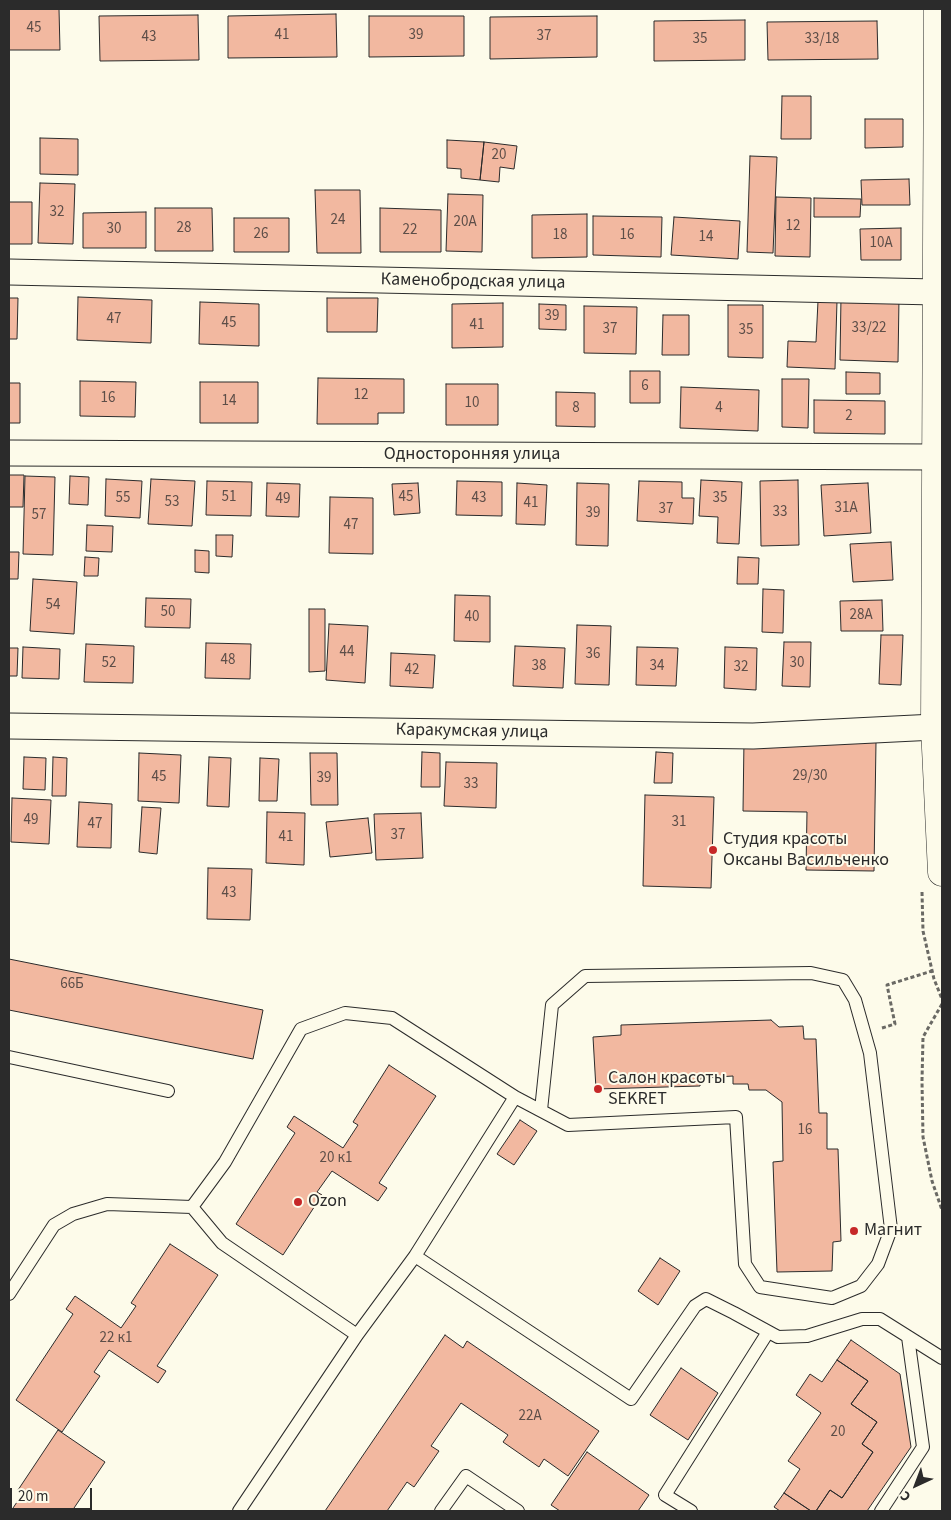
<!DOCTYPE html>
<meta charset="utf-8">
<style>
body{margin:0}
#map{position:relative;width:951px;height:1520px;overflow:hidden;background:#fdfbea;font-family:"Source Sans 3",sans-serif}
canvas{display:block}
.frame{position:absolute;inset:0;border:10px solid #2b2b2b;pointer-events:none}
.north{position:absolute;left:891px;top:1460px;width:50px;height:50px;-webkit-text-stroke:4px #fdfbea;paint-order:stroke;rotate:223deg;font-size:14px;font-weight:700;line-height:20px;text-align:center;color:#2b2b2b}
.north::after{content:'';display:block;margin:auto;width:18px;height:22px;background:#2b2b2b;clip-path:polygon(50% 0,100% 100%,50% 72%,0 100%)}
.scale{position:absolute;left:10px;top:1488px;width:82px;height:22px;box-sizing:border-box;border:2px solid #2b2b2b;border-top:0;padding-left:6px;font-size:15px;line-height:18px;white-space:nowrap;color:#2b2b2b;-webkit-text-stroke:4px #fdfbea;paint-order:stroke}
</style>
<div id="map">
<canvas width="951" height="1520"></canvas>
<div class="frame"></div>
<div class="north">С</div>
<div class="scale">20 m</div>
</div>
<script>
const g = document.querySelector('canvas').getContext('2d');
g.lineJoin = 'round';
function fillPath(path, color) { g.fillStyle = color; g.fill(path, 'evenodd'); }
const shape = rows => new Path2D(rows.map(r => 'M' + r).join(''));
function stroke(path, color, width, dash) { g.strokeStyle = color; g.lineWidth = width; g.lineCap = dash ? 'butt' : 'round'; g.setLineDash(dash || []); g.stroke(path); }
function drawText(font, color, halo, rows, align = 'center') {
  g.font = font + ' "Source Sans 3",sans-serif'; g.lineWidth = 4; g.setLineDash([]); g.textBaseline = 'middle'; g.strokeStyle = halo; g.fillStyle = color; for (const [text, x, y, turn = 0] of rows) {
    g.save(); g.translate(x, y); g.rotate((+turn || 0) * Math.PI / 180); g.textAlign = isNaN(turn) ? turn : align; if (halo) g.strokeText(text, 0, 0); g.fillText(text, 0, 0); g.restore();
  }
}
const building = shape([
 [9,9,59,9,60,50,9,50,9,9],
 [336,14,337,57,228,58,228,16,336,14],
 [198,15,199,60,100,61,99,16,198,15],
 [369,16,464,16,464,56,369,57,369,16],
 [597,16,597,57,490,59,490,17,597,16],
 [745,20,745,60,654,61,654,21,745,20],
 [877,21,878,59,768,60,767,22,877,21],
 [782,96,811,96,811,139,781,139,782,96],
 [865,119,903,119,903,147,865,148,865,119],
 [40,138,78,139,78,175,40,174,40,138],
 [447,140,484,142,480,180,461,178,461,169,447,168,447,140],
 [484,142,517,146,514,169,500,167,499,182,480,180,484,142],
 [750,156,777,157,773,253,747,252,750,156],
 [909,179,910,205,862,205,861,180,909,179],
 [40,183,75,184,73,244,38,243,40,183],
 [315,190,360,190,361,253,317,253,315,190],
 [448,194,483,195,482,252,446,251,448,194],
 [776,197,811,198,810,257,775,256,776,197],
 [814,198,861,199,860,217,814,217,814,198],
 [9,202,32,202,32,244,9,244,9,202],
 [155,208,212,208,213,251,155,251,155,208],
 [380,208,441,210,441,252,380,252,380,208],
 [146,212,146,248,83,248,83,213,146,212],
 [587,214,587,257,532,258,532,215,587,214],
 [593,216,662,217,661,257,593,255,593,216],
 [674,217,740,221,738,259,671,255,674,217],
 [234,218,289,218,289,252,234,252,234,218],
 [901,228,901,260,861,260,860,229,901,228],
 [78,297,152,300,151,343,77,340,78,297],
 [841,297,899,298,898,362,840,360,841,297],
 [9,298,18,298,17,339,9,339,9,298],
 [327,298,378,298,377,332,327,332,327,298],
 [818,301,837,301,835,369,787,367,788,341,816,342,818,301],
 [200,302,259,304,259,346,199,344,200,302],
 [503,303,503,347,452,348,452,304,503,303],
 [539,304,566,305,566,330,539,329,539,304],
 [728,305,763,305,763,358,728,357,728,305],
 [584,306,637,307,636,354,584,353,584,306],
 [663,315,689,315,689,355,662,355,663,315],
 [630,371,660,371,660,403,630,403,630,371],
 [846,372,880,373,880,394,846,394,846,372],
 [318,378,404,379,404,413,378,413,378,424,317,424,318,378],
 [782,379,809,379,808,428,782,427,782,379],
 [80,381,136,382,135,417,80,416,80,381],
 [200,382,258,382,258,423,200,423,200,382],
 [9,383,20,383,20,423,9,423,9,383],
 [446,384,498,384,498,425,446,425,446,384],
 [681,387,759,390,758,431,680,428,681,387],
 [556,392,595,393,595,427,556,426,556,392],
 [814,400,885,401,885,434,814,433,814,400],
 [9,475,24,475,23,507,9,507,9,475],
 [25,476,55,477,53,555,23,554,25,476],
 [70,476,89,477,88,505,69,504,70,476],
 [106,479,142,481,140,518,105,516,106,479],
 [151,479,195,481,192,526,148,524,151,479],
 [701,480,742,482,739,544,717,543,718,517,699,516,701,480],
 [798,480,799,545,761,546,760,481,798,480],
 [207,481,252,482,251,516,206,515,207,481],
 [457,481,502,482,502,516,456,515,457,481],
 [639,481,682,482,682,498,694,498,693,524,637,521,639,481],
 [267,483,300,484,299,517,266,516,267,483],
 [418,483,420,513,394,515,392,484,418,483],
 [517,483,547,485,545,525,516,524,517,483],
 [577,483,609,484,608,546,576,545,577,483],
 [868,483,871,533,824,536,821,485,868,483],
 [330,497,373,498,373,554,329,553,330,497],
 [87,525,113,526,112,552,86,551,87,525],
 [216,535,233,535,232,557,216,556,216,535],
 [891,542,893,580,853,582,850,544,891,542],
 [195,550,209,551,209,573,195,572,195,550],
 [9,552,19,552,18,579,9,579,9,552],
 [85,557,99,558,98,576,84,576,85,557],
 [738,557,759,558,758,584,737,584,738,557],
 [33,579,77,582,74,634,30,631,33,579],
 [763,589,784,590,783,633,762,632,763,589],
 [455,595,490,596,490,642,454,641,455,595],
 [146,598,191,599,190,628,145,627,146,598],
 [882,600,883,631,841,631,840,601,882,600],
 [309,609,325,609,325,671,309,672,309,609],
 [329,624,368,626,365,683,326,680,329,624],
 [577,625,611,626,609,685,575,684,577,625],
 [881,635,903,635,901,685,879,684,881,635],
 [784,642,811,642,810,687,782,686,784,642],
 [206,643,251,644,250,679,205,678,206,643],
 [86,644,134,646,133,683,84,682,86,644],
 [515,646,565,648,563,688,513,686,515,646],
 [23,647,60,649,59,679,22,678,23,647],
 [637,647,678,648,676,686,636,685,637,647],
 [725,647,757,648,756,690,724,688,725,647],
 [9,648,18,648,17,676,9,676,9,648],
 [391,653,435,655,433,688,390,686,391,653],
 [744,740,876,742,874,871,806,870,807,812,743,811,744,740],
 [422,752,440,753,440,787,421,787,422,752],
 [656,752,673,753,672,783,654,783,656,752],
 [139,753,181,755,179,803,138,801,139,753],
 [310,753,337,753,338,805,311,805,310,753],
 [24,757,46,758,45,790,23,789,24,757],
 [53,757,67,758,66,796,52,796,53,757],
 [209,757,231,758,229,807,207,806,209,757],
 [260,758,279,759,277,801,259,801,260,758],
 [446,762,497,763,496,808,444,806,446,762],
 [645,795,714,797,711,888,643,886,645,795],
 [12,798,51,800,49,844,11,842,12,798],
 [79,802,112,804,111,848,77,847,79,802],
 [142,807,161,808,157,854,139,852,142,807],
 [267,812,305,813,304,865,266,863,267,812],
 [421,813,423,858,376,860,374,814,421,813],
 [368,818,372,853,330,857,326,822,368,818],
 [208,868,252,869,250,920,207,919,208,868],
 [9,959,263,1010,253,1059,9,1010,9,959],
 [771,1020,779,1027,803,1026,804,1039,816,1039,819,1113,827,1113,827,1149,838,1149,841,1241,833,1242,832,1271,777,1272,773,1162,783,1161,782,1102,766,1090,749,1090,748,1084,733,1084,733,1076,701,1078,700,1086,596,1089,593,1037,621,1035,621,1025,771,1020],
 [389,1065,436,1096,379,1183,387,1188,378,1201,332,1171,317,1192,322,1195,283,1255,236,1224,295,1133,287,1127,294,1116,343,1148,358,1125,353,1122,389,1065],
 [520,1120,537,1131,514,1165,497,1154,520,1120],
 [170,1244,218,1275,157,1366,166,1371,158,1383,109,1350,94,1372,100,1376,62,1432,16,1400,73,1314,66,1309,75,1296,121,1328,136,1306,131,1303,170,1244],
 [660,1258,680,1271,658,1305,638,1291,660,1258],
 [445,1335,463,1348,467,1341,599,1431,568,1476,544,1459,539,1467,503,1442,508,1435,461,1403,431,1446,439,1451,414,1487,407,1482,387,1511,325,1511,445,1335],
 [851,1340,900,1374,911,1447,867,1511,816,1511,830,1490,842,1498,873,1452,862,1444,877,1422,851,1404,868,1381,837,1360,851,1340],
 [837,1360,868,1381,851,1404,877,1422,862,1444,873,1452,842,1498,830,1490,816,1511,811,1511,784,1493,800,1469,788,1461,821,1413,796,1395,810,1374,822,1382,837,1360],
 [681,1368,718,1393,688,1440,650,1415,681,1368],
 [58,1430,105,1462,72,1511,11,1511,23,1493,18,1490,58,1430],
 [587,1452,649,1495,638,1511,560,1511,551,1505,587,1452],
 [784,1493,811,1511,780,1511,774,1507,784,1493]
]);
const path = shape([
 [922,892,923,931,934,979,942,999],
 [942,1004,923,1037,922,1081,923,1137,932,1181,942,1210],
 [882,1028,895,1024,887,985,932,971]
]);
const service = shape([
 [9,1057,168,1091],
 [192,1207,222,1243,357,1335],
 [415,1256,631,1399,695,1306,706,1299,734,1313,778,1337,807,1336,862,1319,880,1319,942,1358],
 [9,1294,54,1225,73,1214,107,1204,192,1207,225,1162,301,1029,345,1013,392,1018,515,1097,568,1125,736,1117,745,1264,760,1287,832,1298,861,1286,878,1264,891,1229,870,1053,855,1000,843,980,811,973,585,976,552,1005,541,1110],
 [239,1511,357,1335,415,1256,515,1097],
 [441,1511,466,1476,518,1511],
 [691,1511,665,1495,768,1332],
 [881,1511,923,1447,908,1337]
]);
const minor = shape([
 [9,272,936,292],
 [9,453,935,457],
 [9,726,753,736,935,727]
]);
const primary = shape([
 [938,9,935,727,942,872]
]);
const markers = [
 [713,850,5,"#c62828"],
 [598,1089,5,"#c62828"],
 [298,1202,5,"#c62828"],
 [854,1231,5,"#c62828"]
];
const numberNames = [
 ["45",34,29],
 ["41",282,36],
 ["39",416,36],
 ["37",544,37],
 ["43",149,38],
 ["35",700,40],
 ["33/18",822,40],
 ["20",499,156],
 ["32",57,213],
 ["24",338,221],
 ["20А",465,223],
 ["12",793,227],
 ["28",184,229],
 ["30",114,230],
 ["22",410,231],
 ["26",261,235],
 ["18",560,236],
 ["16",627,236],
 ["14",706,238],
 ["10А",881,244],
 ["39",552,317],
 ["47",114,320],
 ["45",229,324],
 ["41",477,326],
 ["33/22",869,329],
 ["37",610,330],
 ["35",746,331],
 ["6",645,387],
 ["12",361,396],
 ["16",108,399],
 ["14",229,402],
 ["10",472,404],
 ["8",576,409],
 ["4",719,409],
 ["2",849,417],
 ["51",229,498],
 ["45",406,498],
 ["55",123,499],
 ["43",479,499],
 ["35",720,499],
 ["49",283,500],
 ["53",172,503],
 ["41",531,504],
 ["31А",846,509],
 ["37",666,510],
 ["33",780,513],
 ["39",593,514],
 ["57",39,516],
 ["47",351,526],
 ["54",53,606],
 ["50",168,613],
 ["28А",861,616],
 ["40",472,618],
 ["44",347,653],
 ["36",593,655],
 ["48",228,661],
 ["52",109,664],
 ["30",797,664],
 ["38",539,667],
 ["34",657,667],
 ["32",741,668],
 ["42",412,671],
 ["29/30",810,777],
 ["45",159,778],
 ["39",324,779],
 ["33",471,785],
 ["49",31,821],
 ["31",679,823],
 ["47",95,825],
 ["37",398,836],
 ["41",286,838],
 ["43",229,894],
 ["66Б",72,985],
 ["16",805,1131],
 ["20 к1",336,1159],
 ["22 к1",116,1339],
 ["22А",530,1417],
 ["20",838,1433]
];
const streetNames = [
 ["Каменобродская улица",473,282,1],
 ["Односторонняя улица",472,455],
 ["Каракумская улица",472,732,1]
];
const poiNames = [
 ["Студия красоты",723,840],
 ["Оксаны Васильченко",723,861],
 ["Салон красоты",608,1079],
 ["SEKRET",608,1100],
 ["Ozon",308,1202],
 ["Магнит",864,1231]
];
fillPath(building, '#f2b8a0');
stroke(building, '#2b2b2b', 1);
stroke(service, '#2b2b2b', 14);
stroke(minor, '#2b2b2b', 27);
stroke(primary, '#2b2b2b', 29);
stroke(path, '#6a6964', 3, [4, 2.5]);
stroke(service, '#fdfbea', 12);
stroke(minor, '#fdfbea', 25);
stroke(primary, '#fdfbea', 28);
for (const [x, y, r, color] of markers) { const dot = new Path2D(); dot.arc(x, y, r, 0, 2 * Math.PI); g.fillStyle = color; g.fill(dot); stroke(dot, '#fdfbea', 2); }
drawText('15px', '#5d4e48', null, numberNames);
drawText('18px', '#2b2b2b', '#fdfbea', streetNames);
drawText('18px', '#2b2b2b', '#fdfbea', poiNames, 'left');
</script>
